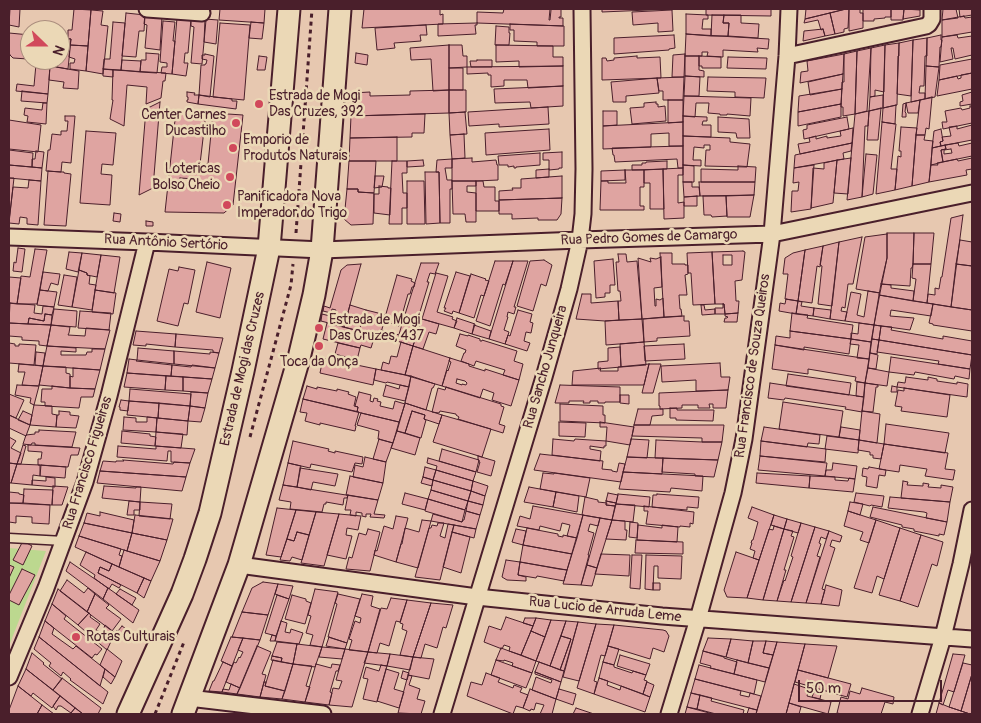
<!DOCTYPE html>
<meta charset="utf-8">
<style>
body{margin:0}
#map{position:relative;width:981px;height:723px;overflow:hidden;background:#e7c8b0;font-family:Pangolin,sans-serif}
canvas{display:block}
.frame{position:absolute;inset:0;border:10px solid #4a1f2b;pointer-events:none}
.north{position:absolute;left:20px;top:20px;width:50px;height:50px;box-sizing:border-box;background:#ebd8b6;border:1px solid #ab8e7e;border-radius:50%;rotate:112deg;font-size:14px;font-weight:700;line-height:20px;text-align:center;color:#4a1f2b}
.north::after{content:'';display:block;margin:auto;width:18px;height:22px;background:#d1495b;clip-path:polygon(50% 0,100% 100%,50% 72%,0 100%)}
.scale{position:absolute;left:798px;top:680px;width:144px;height:22px;box-sizing:border-box;border:2px solid #4a1f2b;border-top:0;padding-left:6px;font-size:15px;line-height:18px;white-space:nowrap;color:#4a1f2b;-webkit-text-stroke:4px #ebd8b6;paint-order:stroke}
</style>
<div id="map">
<canvas width="981" height="723"></canvas>
<div class="frame"></div>
<div class="north">N</div>
<div class="scale">50 m</div>
</div>
<script>
const g = document.querySelector('canvas').getContext('2d');
g.lineJoin = 'round';
function fillPath(path, color) { g.fillStyle = color; g.fill(path, 'evenodd'); }
const shape = rows => new Path2D(rows.map(r => 'M' + r).join(''));
function stroke(path, color, width, dash) { g.strokeStyle = color; g.lineWidth = width; g.lineCap = dash ? 'butt' : 'round'; g.setLineDash(dash || []); g.stroke(path); }
function drawText(font, color, halo, rows, align = 'center') {
  g.font = font + ' Pangolin,sans-serif'; g.lineWidth = 5; g.setLineDash([]); g.textBaseline = 'middle'; g.strokeStyle = halo; g.fillStyle = color; for (const [text, x, y, turn = 0] of rows) {
    g.save(); g.translate(x, y); g.rotate((+turn || 0) * Math.PI / 180); g.textAlign = isNaN(turn) ? turn : align; if (halo) g.strokeText(text, 0, 0); g.fillText(text, 0, 0); g.restore();
  }
}
const green = shape([
 [9,548,46,551,9,646]
]);
const building = shape([
 [10,9,20,9,19,27,9,25,10,9],
 [74,9,91,10,88,46,70,45,71,39,68,39,68,30,72,30,74,9],
 [220,9,265,9,264,23,219,20,220,9],
 [364,9,440,9,440,15,443,14,443,24,362,28,364,9],
 [504,9,550,9,549,20,550,20,551,10,552,9,561,9,561,17,559,17,559,18,563,18,563,26,477,23,477,12,503,13,504,9],
 [602,9,672,9,602,12,602,9],
 [698,9,771,9,771,16,706,15,706,9,698,9],
 [806,9,846,9,805,19,806,9],
 [846,9,849,9,848,28,844,29,844,32,835,34,830,13,846,9],
 [849,9,860,9,860,13,863,13,863,28,849,31,849,9],
 [863,9,891,9,891,17,885,17,885,18,874,19,874,21,863,21,863,9],
 [891,9,904,9,903,20,891,20,891,9],
 [904,9,920,10,920,16,903,19,904,9],
 [943,9,956,9,958,18,942,20,943,9],
 [959,9,972,9,972,15,960,17,959,9],
 [91,10,103,11,101,25,108,26,103,74,86,71,91,10],
 [672,10,673,31,658,32,658,23,633,25,632,12,672,10],
 [126,13,145,15,144,31,139,31,136,57,122,56,126,13],
 [830,13,835,34,825,36,823,29,821,30,818,20,804,23,805,19,830,13],
 [686,14,708,15,708,19,703,19,702,29,711,29,711,36,686,34,686,14],
 [145,15,162,16,160,50,145,48,147,25,144,24,145,15],
 [712,15,724,15,723,23,729,23,728,36,711,36,712,15],
 [724,15,741,15,741,23,759,24,758,38,728,36,729,23,723,23,724,15],
 [964,16,965,18,972,17,972,32,942,37,942,20,964,16],
 [177,18,191,19,188,53,185,53,184,63,188,63,186,76,172,74,177,18],
 [191,19,206,20,202,64,191,63,194,27,191,26,191,19],
 [205,19,218,20,216,44,204,42,205,19],
 [163,21,175,22,173,41,175,41,172,74,161,73,162,67,167,67,167,63,160,62,163,21],
 [113,22,125,23,121,70,103,69,104,59,110,59,113,22],
 [251,22,264,23,262,39,249,38,251,22],
 [220,23,250,25,244,100,213,97,220,23],
 [477,23,477,25,475,25,476,34,438,36,438,24,477,23],
 [510,24,564,26,564,46,537,46,537,42,514,41,514,30,510,30,510,24],
 [426,25,427,35,420,35,421,41,394,43,395,48,377,50,375,28,426,25],
 [496,26,509,27,509,33,510,33,509,45,495,45,496,26],
 [823,29,825,36,803,41,804,31,823,29],
 [9,33,30,35,30,56,28,59,13,58,10,55,9,52,9,33],
 [686,34,769,39,768,49,757,48,758,52,723,50,723,57,707,56,708,52,702,52,702,56,685,56,686,34],
 [674,35,675,48,669,49,669,50,614,54,614,38,674,35],
 [941,35,941,40,942,40,941,47,940,47,939,67,926,66,927,38,941,35],
 [957,35,958,38,972,36,972,55,955,59,953,48,951,48,953,59,940,62,942,37,957,35],
 [60,38,71,39,68,69,57,67,57,60,60,60,60,38],
 [927,38,927,56,925,56,924,86,920,86,919,93,925,93,925,99,911,102,913,40,927,38],
 [913,40,911,96,897,94,899,43,913,40],
 [899,43,899,56,898,56,897,105,883,108,885,45,899,43],
 [70,45,88,46,86,71,70,69,70,63,74,63,75,59,69,57,70,45],
 [449,45,449,90,433,91,431,59,411,60,410,48,449,45],
 [449,45,462,45,463,56,467,56,467,67,449,68,449,45],
 [496,45,553,46,553,57,563,57,563,66,519,67,519,61,496,62,496,45],
 [885,45,884,92,875,90,875,96,870,97,871,48,885,45],
 [871,48,867,111,855,114,857,51,871,48],
 [857,51,855,114,843,116,843,107,841,107,842,82,844,82,844,54,857,51],
 [146,53,159,54,157,73,140,72,141,60,146,60,146,53],
 [356,53,368,55,367,65,355,63,356,53],
 [205,54,214,56,210,97,199,95,201,65,205,65,205,64,206,64,207,60,202,59,202,55,205,55,205,54],
 [685,54,684,77,672,77,673,55,685,54],
 [844,54,843,74,800,83,801,72,808,71,807,61,844,54],
 [259,56,267,57,265,70,257,70,259,56],
 [637,56,637,58,660,57,661,78,602,80,602,58,606,58,607,61,614,60,614,58,637,56],
 [685,56,699,56,699,70,704,71,704,77,685,76,685,56],
 [699,56,721,57,721,68,702,68,702,66,699,66,699,56],
 [728,57,767,58,766,69,727,68,728,57],
 [972,59,972,73,939,80,940,65,972,59],
 [48,60,57,60,57,67,47,65,48,60],
 [122,60,141,61,140,72,121,70,122,60],
 [477,60,492,60,492,67,471,67,470,61,477,61,477,60],
 [36,64,50,66,48,94,16,91,17,84,34,86,36,64],
 [50,66,79,71,78,89,63,88,64,82,49,80,50,66],
 [563,66,563,86,528,88,527,80,504,80,504,86,491,87,491,75,488,75,488,73,467,74,467,67,563,66],
 [926,66,939,67,935,97,925,99,926,66],
 [449,68,463,68,463,90,449,90,449,68],
 [103,69,113,70,113,77,103,76,103,69],
 [113,70,166,73,165,81,163,81,161,98,146,104,147,87,127,85,124,126,110,119,113,100,112,100,113,70],
 [972,73,972,89,937,96,939,80,957,76,958,79,961,78,961,75,972,73],
 [843,74,842,89,810,95,808,82,843,74],
 [685,76,700,77,699,96,684,96,685,76],
 [684,77,683,100,663,100,663,91,659,91,657,78,684,77],
 [708,77,766,78,764,98,735,97,735,92,707,91,708,77],
 [657,78,659,93,626,96,626,102,613,102,611,82,657,78],
 [563,86,563,106,531,108,530,102,495,103,494,89,563,86],
 [842,89,841,104,798,112,799,96,842,89],
 [449,90,449,113,351,116,352,93,370,92,370,96,410,95,410,91,449,90],
 [449,90,466,90,466,112,449,113,449,90],
 [22,91,48,94,47,103,21,101,22,91],
 [187,92,195,93,194,95,199,95,198,104,187,102,187,100,188,100,188,97,187,97,187,92],
 [972,92,972,104,960,106,960,102,963,101,962,95,972,92],
 [199,95,232,99,232,101,237,101,236,109,198,104,199,95],
 [883,95,883,108,869,111,870,97,883,95],
 [684,96,751,98,750,116,727,114,727,115,720,115,720,114,708,113,709,103,696,103,695,117,683,116,684,96],
 [932,97,929,129,926,128,925,135,916,135,920,100,932,97],
 [668,100,683,100,683,122,668,123,668,100],
 [920,100,918,113,908,113,906,103,920,100],
 [160,102,153,188,139,195,146,109,160,102],
 [656,102,656,104,658,104,658,107,665,106,666,121,632,124,630,108,644,107,644,103,656,102],
 [43,103,47,103,46,124,27,122,28,116,24,115,25,108,42,110,43,103],
 [906,103,905,112,906,113,906,117,902,117,903,104,906,103],
 [841,104,841,117,798,126,798,112,841,104],
 [896,105,895,124,882,122,883,108,896,105],
 [970,106,972,106,972,123,943,129,942,122,947,122,945,111,961,108,962,110,970,108,970,106],
 [548,107,549,124,499,127,499,124,469,126,468,112,548,107],
 [881,108,878,140,867,140,869,111,881,108],
 [176,111,206,113,200,164,208,164,213,113,243,115,233,205,224,213,165,212,176,111],
 [180,178,196,179,195,186,180,184,180,178],
 [603,111,617,111,617,125,603,126,603,111],
 [869,111,868,126,865,126,862,197,847,200,855,114,869,111],
 [465,112,467,134,450,135,449,113,465,112],
 [425,114,424,133,412,133,412,137,350,138,351,116,425,114],
 [65,116,75,116,71,163,62,162,61,172,46,171,48,150,50,150,52,134,61,135,61,131,67,131,68,121,65,121,65,116],
 [683,116,707,117,707,121,703,121,702,125,711,125,711,137,683,136,683,116],
 [718,117,749,119,750,138,737,138,736,133,718,132,718,117],
 [847,117,849,129,804,139,803,130,807,129,807,125,847,117],
 [9,120,41,125,38,152,9,149,9,120],
 [683,122,683,146,669,146,669,133,651,134,651,147,603,149,603,126,683,122],
 [882,122,896,124,891,169,897,169,895,190,876,194,882,122],
 [972,125,972,140,941,146,940,142,943,141,942,137,951,136,949,127,957,126,957,129,972,125],
 [901,127,917,128,916,135,912,186,895,190,898,156,901,157,901,151,899,151,901,127],
 [853,128,852,143,800,154,798,144,810,142,809,138,816,136,816,139,827,136,827,138,841,136,840,131,853,128],
 [549,129,550,150,486,155,485,133,549,129],
 [941,129,943,141,940,142,941,146,932,148,934,131,941,129],
 [86,131,116,133,113,165,102,164,101,174,112,175,110,205,80,203,86,131],
 [464,134,465,158,452,159,450,135,464,134],
 [916,135,925,135,924,140,933,141,929,182,912,186,916,135],
 [683,136,730,138,730,142,750,144,747,167,705,166,706,150,710,150,710,145,704,145,704,148,694,147,693,160,701,160,701,166,683,165,683,136],
 [397,137,397,161,349,161,350,138,397,137],
 [852,143,851,151,843,153,844,159,794,168,795,155,852,143],
 [958,143,959,146,972,143,972,156,943,162,941,150,946,149,945,145,958,143],
 [951,149,952,153,944,154,944,150,951,149],
 [945,145,946,149,941,150,943,162,931,165,932,148,945,145],
 [683,146,683,168,678,168,677,159,615,162,614,155,613,155,612,148,683,146],
 [9,150,33,153,32,167,9,165,9,150],
 [36,151,44,152,42,168,32,167,32,159,35,159,36,151],
 [562,152,562,168,559,168,559,169,549,170,549,160,543,160,543,153,562,152],
 [540,153,540,165,516,167,516,168,514,168,514,166,508,167,508,165,499,165,498,156,540,153],
 [866,154,877,155,873,194,862,197,866,154],
 [472,158,472,162,496,160,497,165,498,165,498,180,476,181,452,181,452,159,472,158],
 [851,158,848,194,834,193,837,160,851,158],
 [972,158,972,169,966,170,967,175,929,182,931,165,938,165,937,163,957,159,958,161,972,158],
 [452,159,452,168,445,168,447,180,452,180,452,189,450,189,450,223,440,223,439,172,436,172,437,160,452,159],
 [423,160,424,166,407,167,407,161,423,160],
 [837,160,833,203,811,208,813,168,824,169,824,163,837,160],
 [349,161,376,161,374,193,358,192,358,189,347,189,349,161],
 [392,161,407,161,407,173,402,173,403,193,407,193,407,208,402,208,402,224,389,224,392,161],
 [667,161,667,169,632,170,632,165,642,165,642,163,646,163,646,162,667,161],
 [9,165,42,168,41,181,9,178,9,165],
 [683,165,694,166,694,182,683,182,683,165],
 [814,165,811,209,791,212,792,191,798,191,799,182,793,183,794,168,814,165],
 [738,166,756,167,755,182,701,182,701,169,738,170,738,166],
 [683,168,683,175,678,175,678,203,684,202,684,218,664,219,663,169,683,168],
 [549,169,549,177,536,178,536,170,549,169],
 [663,169,664,209,650,209,650,183,644,183,644,170,663,169],
 [625,170,644,170,644,187,640,187,640,206,644,206,644,210,600,210,601,181,608,181,608,183,626,183,625,170],
 [625,170,625,180,601,181,601,171,625,170],
 [48,171,61,172,64,172,64,173,71,174,66,226,44,225,48,171],
 [425,172,439,172,440,223,426,224,425,172],
 [375,176,384,176,382,187,374,188,375,176],
 [562,176,562,198,499,200,499,191,513,190,512,188,521,188,521,179,562,176],
 [9,178,14,178,9,221,9,178],
 [29,180,41,181,38,225,27,224,27,218,20,217,19,224,9,223,13,187,28,188,29,180],
 [407,181,424,181,425,224,407,224,407,181],
 [452,181,476,181,476,186,467,186,467,192,476,193,476,222,466,222,465,214,453,214,452,181],
 [476,181,483,181,484,187,495,187,495,201,499,201,499,211,476,211,476,181],
 [683,182,692,182,692,187,699,187,700,196,684,197,683,182],
 [699,182,755,182,754,195,700,196,699,182],
 [379,186,388,187,388,188,391,188,390,215,374,213,374,194,379,194,379,186],
 [347,189,358,189,358,192,374,193,373,224,351,225,344,219,347,189],
 [754,195,750,217,727,217,726,196,754,195],
 [697,196,697,206,684,206,684,197,697,196],
 [703,196,726,196,727,216,712,217,711,215,704,215,703,196],
 [562,198,561,214,557,220,538,220,538,218,512,219,512,214,499,214,499,200,562,198],
 [114,213,121,214,120,222,113,221,114,213],
 [963,215,951,307,927,303,928,294,935,295,935,288,939,289,941,277,942,277,951,218,963,215],
 [146,221,153,222,153,226,146,226,146,221],
 [887,233,914,233,913,264,912,268,911,268,910,286,881,284,887,258,887,233],
 [914,233,934,233,931,264,913,264,914,233],
 [887,234,887,258,880,293,856,289,865,237,887,234],
 [862,237,853,284,848,284,845,308,842,307,841,311,847,312,845,321,830,319,839,242,862,237],
 [960,240,972,242,972,266,956,264,960,240],
 [839,242,832,306,818,304,822,266,820,265,823,246,839,242],
 [823,246,820,267,817,266,812,303,798,301,805,250,823,246],
 [18,248,25,249,22,272,13,271,14,262,16,263,18,248],
 [35,249,47,250,37,304,17,304,21,276,30,277,35,249],
 [805,250,798,301,785,299,788,274,783,274,785,258,793,253,805,250],
 [743,251,745,252,742,280,735,281,736,301,739,301,738,313,725,314,724,304,715,304,712,252,743,251],
 [723,255,732,255,732,265,723,265,723,255],
 [69,252,82,253,78,272,66,269,69,252],
 [712,252,715,304,693,305,691,273,688,273,687,253,712,252],
 [82,253,101,255,97,277,87,275,87,273,79,270,82,253],
 [660,253,672,253,672,264,685,264,685,265,688,265,688,274,685,275,687,295,679,295,680,309,681,309,682,316,664,317,660,253],
 [618,254,626,254,627,262,637,261,642,319,619,320,618,301,621,301,620,291,618,291,616,262,619,262,618,254],
 [101,255,120,257,114,293,95,290,101,255],
 [661,257,662,287,654,288,655,306,656,306,656,299,660,300,663,298,664,317,642,319,638,258,651,262,650,258,656,259,661,257],
 [613,259,615,285,610,285,610,293,605,293,605,297,596,298,594,261,613,259],
 [544,260,552,265,546,286,541,284,533,311,517,306,530,261,544,260],
 [495,261,513,261,505,285,503,284,490,326,476,321,495,261],
 [513,261,528,261,514,307,516,307,514,314,508,312,507,317,508,317,504,330,509,332,505,344,489,339,513,261],
 [207,262,231,268,220,318,196,312,207,262],
 [421,263,439,263,435,274,430,273,427,282,429,282,416,325,403,321,421,263],
 [361,264,344,327,321,321,322,314,334,317,336,310,332,309,331,313,323,311,324,306,330,308,341,270,347,265,361,264],
 [913,264,931,264,927,303,913,301,916,279,912,278,913,264],
 [956,264,972,266,972,310,951,307,956,264],
 [179,267,195,270,188,304,184,303,178,326,157,321,169,269,178,271,179,267],
 [79,270,87,273,87,275,90,276,89,284,96,285,92,310,72,307,79,270],
 [43,272,60,274,58,285,51,283,48,291,40,290,43,272],
 [456,272,470,276,459,313,453,311,452,314,444,311,446,308,444,308,456,272],
 [436,273,448,276,437,312,453,317,452,319,457,321,454,328,422,319,436,273],
 [471,274,486,279,485,280,489,281,484,296,481,295,474,318,459,313,471,274],
 [64,275,77,277,72,307,58,305,64,275],
 [397,275,412,279,411,281,415,283,414,287,412,287,410,294,408,294,399,326,384,321,397,275],
 [9,277,21,278,17,304,9,303,9,277],
 [881,284,891,285,891,288,914,291,913,301,879,295,881,284],
 [40,290,57,292,54,307,37,305,40,290],
 [95,290,116,293,113,314,92,312,95,290],
 [868,291,880,293,874,325,845,321,851,292,861,294,857,315,864,317,868,291],
 [582,294,591,294,591,303,618,301,619,320,605,321,576,319,582,294],
 [879,295,933,304,931,316,891,310,890,316,914,318,910,330,874,325,879,295],
 [786,299,798,301,796,314,779,311,780,303,785,304,786,299],
 [798,301,802,302,801,306,814,308,813,316,796,314,798,301],
 [10,303,35,305,34,313,42,314,43,306,54,307,52,315,45,314,44,321,29,318,28,324,9,323,10,303],
 [723,304,724,304,725,314,715,314,715,308,723,308,723,304],
 [933,304,972,310,972,331,933,325,933,324,929,323,933,304],
 [350,305,366,310,359,331,344,327,350,305],
 [701,305,704,305,705,310,715,309,715,314,702,315,701,305],
 [814,308,831,310,830,319,813,316,814,308],
 [54,309,77,311,76,327,51,325,54,309],
 [366,310,386,315,380,336,359,331,366,310],
 [518,310,532,314,530,322,533,323,531,333,526,332,524,341,530,343,527,351,505,344,508,335,510,336,518,310],
 [80,311,111,313,109,330,78,328,80,311],
 [738,313,737,322,724,322,725,318,727,318,728,317,725,316,725,314,738,313],
 [792,313,808,315,807,318,853,325,851,339,790,331,792,313],
 [45,314,52,315,51,325,28,324,29,318,44,321,45,314],
 [684,316,684,321,689,321,690,336,657,338,657,341,644,342,643,319,684,316],
 [457,318,475,324,472,334,454,328,457,318],
 [422,319,439,324,436,334,429,332,423,349,413,346,422,319],
 [642,319,644,342,606,345,605,321,642,319],
 [403,321,419,326,413,346,397,341,403,321],
 [9,323,51,325,47,346,39,345,39,341,22,340,22,337,9,336,9,343,9,323],
 [327,323,375,335,371,348,361,345,360,348,323,339,327,323],
 [345,331,354,333,353,336,345,334,345,331],
 [859,323,874,325,871,342,851,339,851,333,858,334,859,323],
 [51,325,70,327,69,333,68,335,85,336,86,328,110,330,105,349,47,346,51,325],
 [474,325,491,331,489,339,472,334,474,325],
 [874,325,881,326,879,340,872,339,874,325],
 [881,326,892,327,891,330,943,339,943,336,972,341,972,355,879,340,881,326],
 [381,330,399,335,397,341,380,336,381,330],
 [136,331,176,334,175,347,146,344,146,346,133,345,136,331],
 [790,331,851,339,849,354,804,347,804,350,775,345,776,336,790,338,790,331],
 [176,334,223,338,219,353,213,352,213,350,175,347,176,334],
 [460,334,468,336,468,335,480,339,480,341,482,341,482,340,517,351,514,361,523,364,519,380,503,375,505,370,476,361,474,366,461,361,464,353,465,353,466,350,456,346,460,334],
 [851,339,871,342,869,359,857,358,859,345,850,344,851,339],
 [872,339,879,340,877,354,870,353,872,339],
 [879,340,972,355,970,369,938,364,939,361,877,352,879,340],
 [401,342,413,346,405,375,381,370,383,362,389,364,391,356,397,357,401,342],
 [644,342,646,365,621,367,620,344,644,342],
 [9,343,15,344,15,346,19,346,19,344,36,345,34,365,9,363,9,343],
 [338,343,360,348,357,360,335,354,338,343],
 [684,344,685,359,645,361,644,346,684,344],
 [775,345,869,359,865,383,855,381,856,377,808,369,808,374,772,369,775,345],
 [47,346,76,348,76,352,61,351,61,355,86,355,87,352,92,352,92,349,105,349,100,370,43,366,47,346],
 [413,346,450,358,442,386,405,375,413,346],
 [620,347,621,367,598,369,598,362,608,361,608,348,620,347],
 [138,348,174,351,174,364,137,360,138,348],
 [174,351,210,354,210,352,219,353,215,368,174,364,174,351],
 [36,352,45,353,43,366,35,365,36,352],
 [870,353,878,355,876,369,868,368,870,353],
 [891,357,970,369,969,379,955,376,954,379,915,372,914,375,889,372,891,357],
 [323,358,376,369,373,385,320,373,323,358],
 [450,358,469,364,469,366,485,371,485,369,519,380,511,406,492,400,494,393,483,389,480,398,442,386,447,370,448,371,451,362,449,361,450,358],
 [457,379,465,381,467,383,466,385,462,384,462,385,456,383,457,379],
 [129,359,137,360,136,361,172,365,171,376,127,373,129,359],
 [720,363,721,377,730,377,728,390,696,391,696,380,662,382,661,366,720,363],
 [19,364,43,366,39,386,22,385,25,372,18,372,19,364],
 [649,364,644,385,572,385,573,371,601,368,600,371,618,371,618,367,649,364],
 [649,364,661,364,653,393,642,393,649,364],
 [172,365,191,367,192,365,215,368,212,379,171,376,172,365],
 [43,366,66,367,66,373,70,374,70,388,39,385,43,366],
 [73,368,100,370,95,389,70,388,70,376,73,377,73,368],
 [868,368,889,372,887,386,865,383,868,368],
 [376,369,411,376,409,387,387,382,386,383,374,380,376,369],
 [127,373,166,376,165,390,124,387,127,373],
 [788,374,851,383,849,395,786,386,788,374],
 [166,376,183,377,183,391,165,390,166,376],
 [411,376,435,384,433,388,432,388,426,410,405,403,411,376],
 [183,377,212,379,208,393,183,391,183,377],
 [906,377,928,380,928,377,937,379,937,381,957,384,957,382,968,384,967,397,897,387,898,382,905,383,906,377],
 [857,382,865,383,864,397,856,396,857,382],
 [770,383,864,397,862,412,845,409,846,407,785,398,784,400,768,398,770,383],
 [865,383,878,385,878,387,876,387,873,412,862,411,865,383],
 [17,385,39,386,34,405,30,403,31,398,15,395,17,385],
 [386,385,399,389,400,385,409,387,405,401,383,396,386,385],
 [560,385,620,387,620,402,605,402,605,403,598,403,598,401,590,401,590,403,583,403,584,401,569,401,569,403,555,403,560,385],
 [52,386,70,388,95,389,93,397,81,397,79,408,45,406,45,402,41,402,42,389,52,389,52,386],
 [307,386,317,389,317,387,337,391,337,389,349,392,348,394,356,397,354,406,358,407,357,412,303,399,307,386],
 [892,386,897,387,897,392,891,392,892,386],
 [446,387,501,404,501,406,504,407,499,424,505,426,503,433,458,419,459,417,456,415,456,414,440,411,439,413,432,412,438,388,445,390,446,387],
 [904,388,950,395,947,417,901,411,902,407,895,406,898,390,904,391,904,388],
 [130,389,191,394,190,406,129,401,130,389],
 [728,390,726,408,713,408,713,404,709,404,710,408,698,408,698,405,682,405,682,408,660,409,660,406,659,406,659,393,728,390],
 [191,392,208,393,205,408,190,406,191,392],
 [359,392,371,395,370,401,373,402,374,398,378,399,377,401,381,402,380,406,393,409,395,401,405,404,399,422,357,412,358,407,355,406,359,392],
 [9,394,24,400,16,418,9,415,9,394],
 [620,395,629,395,629,404,620,403,620,395],
 [303,399,359,412,355,426,356,426,355,431,320,423,320,425,305,421,307,413,300,412,303,399],
 [121,400,129,401,128,411,120,410,120,407,119,407,121,400],
 [129,401,159,403,158,418,127,415,129,401],
 [783,402,843,411,839,437,779,429,783,402],
 [159,403,190,406,188,421,158,418,159,403],
 [405,403,442,415,439,424,424,419,425,415,412,411,405,433,397,431,405,403],
 [560,404,603,406,603,415,605,415,605,423,560,421,560,404],
 [34,405,52,406,52,414,57,415,56,427,30,425,34,405],
 [190,406,205,408,201,422,188,421,190,406],
 [670,408,677,408,677,410,714,410,713,421,676,420,676,418,670,418,670,408],
 [638,409,663,409,663,415,652,416,650,425,634,425,638,409],
 [23,411,32,415,30,425,18,420,23,411],
 [59,411,70,412,70,415,79,416,76,428,56,427,57,415,59,415,59,411],
 [412,411,425,415,424,419,426,420,421,438,405,433,412,411],
 [862,411,880,414,877,443,859,440,862,411],
 [361,413,399,422,393,443,378,439,379,431,357,425,361,413],
 [9,415,30,425,26,436,9,428,9,415],
 [442,415,491,429,482,457,433,442,442,415],
 [124,417,136,418,136,422,147,422,147,417,157,418,156,432,123,430,124,417],
 [157,418,188,421,187,435,156,432,157,418],
 [559,422,586,423,585,437,559,436,559,422],
 [600,422,634,427,630,445,606,441,607,427,600,427,600,422],
 [886,424,949,433,945,453,884,444,886,424],
 [634,425,724,425,722,442,702,442,702,438,632,436,634,425],
 [764,427,820,435,819,444,808,443,807,447,761,441,764,427],
 [841,427,860,430,859,440,839,437,841,427],
 [39,430,76,432,72,447,35,445,35,443,32,443,31,445,23,444,26,435,35,434,35,432,39,432,39,430],
 [122,431,150,434,150,436,156,437,155,446,121,443,122,431],
 [397,431,420,438,415,455,391,448,397,431],
 [156,432,183,434,181,448,155,446,156,432],
 [827,436,859,440,858,453,825,449,827,436],
 [9,437,16,441,11,448,21,453,17,464,9,463,9,437],
 [379,439,393,443,386,462,373,459,379,439],
 [553,439,574,441,575,439,606,441,606,446,604,446,604,448,590,446,590,449,601,451,600,461,552,455,553,439],
 [631,439,649,440,647,458,627,457,631,439],
 [656,440,702,442,722,442,718,460,655,458,656,440],
 [859,440,884,444,881,459,873,458,873,455,870,455,870,452,858,450,859,440],
 [293,441,329,449,328,451,335,453,335,451,363,457,362,464,355,463,352,472,311,464,310,468,288,463,293,441],
 [761,441,826,449,825,462,760,456,761,441],
 [884,444,948,453,945,469,955,470,953,480,925,476,927,469,900,465,899,472,879,469,884,444],
 [23,445,26,446,21,464,17,464,23,445],
 [28,445,31,445,80,448,78,455,71,455,68,467,38,465,38,459,41,459,42,452,28,451,28,445],
 [118,446,156,449,156,446,195,449,190,463,171,462,171,451,168,451,167,461,117,457,118,446],
 [442,449,479,460,476,472,439,461,442,449],
 [540,454,603,461,602,469,612,470,612,471,617,472,619,463,625,464,621,482,534,470,540,454],
 [478,456,495,461,491,476,477,472,480,462,479,462,479,460,478,460,478,456],
 [760,456,827,463,825,476,758,470,760,456],
 [365,457,386,462,383,483,353,477,355,465,363,467,365,457],
 [627,457,663,458,662,474,623,472,627,457],
 [428,458,476,472,473,481,436,470,437,466,427,463,428,458],
 [663,458,718,460,714,477,695,476,695,474,662,472,663,458],
 [123,460,173,464,174,462,190,463,186,477,100,471,103,461,116,462,116,461,124,461,123,460],
 [9,463,17,464,11,483,9,483,9,463],
 [288,463,301,466,297,487,283,485,288,463],
 [833,463,857,466,855,479,825,476,826,470,832,470,833,463],
 [17,464,40,465,40,476,33,475,32,485,11,483,17,464],
 [41,465,66,467,65,478,40,476,41,465],
 [425,467,436,470,433,480,423,477,425,467],
 [869,467,886,470,885,476,879,475,877,488,866,486,867,477,862,476,863,468,868,469,869,467],
 [300,468,338,474,335,486,313,482,311,490,297,487,300,468],
 [436,470,473,481,471,491,433,480,436,470],
 [100,471,186,477,182,491,97,483,100,471],
 [623,472,703,476,702,491,671,488,670,492,619,489,623,472],
 [543,473,554,474,554,473,590,478,586,497,540,489,543,473],
 [757,473,810,476,809,488,756,483,757,473],
 [350,476,383,483,378,500,346,495,350,476],
 [810,476,835,477,835,480,848,481,849,478,855,479,853,492,809,488,810,476],
 [46,477,55,478,55,487,32,485,32,480,46,481,46,477],
 [423,477,433,480,432,486,421,483,423,477],
 [433,480,471,491,468,501,431,490,433,480],
 [473,481,488,486,485,496,471,491,473,481],
 [903,481,908,482,907,485,923,486,923,483,929,484,928,487,941,488,941,485,953,487,950,502,901,498,903,481],
 [283,485,346,495,348,495,347,498,344,498,343,505,326,502,326,504,324,504,322,512,290,509,291,502,279,500,283,485],
 [53,486,68,487,62,505,52,505,53,486],
 [104,486,136,488,136,487,141,487,140,502,102,498,104,486],
 [529,487,556,492,553,507,524,502,529,487],
 [24,489,53,490,52,505,23,503,24,489],
 [431,490,468,501,465,510,428,499,431,490],
 [471,491,485,496,483,505,468,501,471,491],
 [9,492,19,493,19,494,24,495,23,503,9,503,9,492],
 [556,492,579,496,577,512,553,507,556,492],
 [405,493,428,499,425,510,402,504,405,493],
 [608,493,618,495,616,503,606,501,608,493],
 [856,493,884,496,882,507,871,505,870,506,854,502,856,493],
 [618,494,650,497,649,507,616,504,618,494],
 [657,494,699,497,698,508,687,507,687,510,652,507,653,495,657,495,657,494],
 [348,495,378,500,374,514,385,515,384,518,370,517,371,514,366,514,366,517,362,516,362,513,356,512,356,516,350,515,351,510,345,510,348,495],
 [585,497,598,500,598,502,607,503,606,505,615,506,612,520,582,515,585,497],
 [890,497,950,502,947,522,926,518,927,513,924,512,888,508,890,497],
 [428,499,465,510,462,522,425,511,428,499],
 [129,501,140,502,140,510,134,510,134,515,127,515,129,501],
 [468,501,483,505,480,515,466,511,468,501],
 [606,501,616,503,615,506,606,505,606,501],
 [140,502,172,504,170,519,139,516,140,502],
 [850,502,863,504,860,515,848,511,850,502],
 [9,503,50,505,49,524,32,523,32,517,16,516,16,523,9,522,9,503],
 [616,504,635,505,633,522,612,520,616,504],
 [533,506,583,515,577,538,567,536,570,525,562,523,560,531,540,526,539,530,517,526,520,516,530,519,533,506],
 [644,506,694,512,693,524,690,523,690,527,680,526,680,527,646,524,648,511,644,511,644,506],
 [752,507,774,515,759,560,753,558,755,551,750,549,752,543,751,543,752,540,753,540,758,522,748,518,752,507],
 [873,507,947,522,944,535,939,534,939,536,914,531,914,529,902,527,902,525,870,517,873,507],
 [277,508,296,510,281,557,266,555,277,508],
 [296,510,316,512,309,535,297,532,294,541,287,539,296,510],
 [466,511,480,515,476,529,431,521,433,514,462,522,463,520,464,520,466,511],
 [848,511,876,520,869,543,860,540,863,532,844,526,848,511],
 [100,512,134,520,132,533,84,523,87,513,100,516,100,512],
 [316,512,339,514,324,566,301,563,316,512],
 [339,514,361,516,358,530,347,528,346,535,352,536,346,559,327,555,339,514],
 [135,515,173,519,167,540,132,533,135,515],
 [583,515,600,518,598,526,590,524,588,531,594,533,588,555,589,555,581,585,563,584,583,515],
 [774,515,787,519,784,529,771,525,774,515],
 [396,516,408,518,396,562,374,555,375,550,377,551,384,526,393,529,396,516],
 [600,518,612,520,597,568,587,565,600,518],
 [787,519,801,523,798,533,784,529,787,519],
 [422,520,431,521,418,568,396,562,401,544,402,544,405,528,419,532,422,520],
 [612,520,625,521,625,530,627,530,626,540,606,539,612,520],
 [876,520,900,528,884,579,877,576,872,593,854,588,876,520],
 [630,522,638,523,637,538,629,537,630,522],
 [84,523,132,533,127,551,79,536,84,523],
 [438,523,444,523,440,536,445,538,448,524,454,525,440,580,415,577,429,528,431,528,432,525,437,526,438,523],
 [801,523,815,527,791,602,777,601,784,580,785,581,793,557,791,556,801,523],
 [454,525,476,529,474,538,452,532,454,525],
 [638,525,662,528,662,525,678,527,677,542,637,540,638,525],
 [774,526,784,529,763,600,747,598,769,529,773,530,774,526],
 [815,527,829,531,826,539,821,537,819,543,821,544,817,556,820,557,806,603,791,602,815,527],
 [527,528,558,534,558,536,563,537,563,535,577,538,572,554,523,545,527,528],
 [900,528,921,535,900,601,879,595,900,528],
 [368,529,380,532,370,571,346,569,349,557,352,558,359,533,366,535,368,529],
 [516,529,526,531,523,545,512,542,516,529],
 [784,529,793,531,791,536,794,537,784,570,786,570,777,601,763,600,784,529],
 [829,531,842,536,840,542,832,540,830,546,835,548,822,589,825,590,821,604,806,603,829,531],
 [297,532,309,535,302,560,292,557,290,561,280,560,287,539,294,541,297,532],
 [452,532,470,537,461,573,443,567,452,532],
 [132,533,167,540,160,561,127,551,132,533],
 [921,535,943,542,937,566,932,564,918,607,900,601,921,535],
 [79,536,121,549,119,555,122,556,119,567,75,547,79,536],
 [636,540,683,542,683,554,635,553,636,540],
 [23,541,32,546,23,565,13,560,23,541],
 [523,545,572,554,567,570,520,562,523,545],
 [124,550,160,561,151,581,119,567,124,550],
 [86,552,112,564,109,571,100,567,98,573,121,585,119,588,112,584,109,589,94,578,95,575,80,565,86,552],
 [736,552,759,560,747,598,727,597,724,590,736,552],
 [601,554,630,555,629,576,595,574,601,554],
 [632,555,642,555,640,589,630,588,632,555],
 [646,555,682,556,681,579,658,578,658,566,654,566,653,590,645,589,646,555],
 [506,560,520,562,518,575,526,577,526,581,507,580,502,577,506,560],
 [70,562,108,588,103,599,66,571,70,562],
 [520,562,559,569,567,570,564,581,537,576,536,578,518,575,520,562],
 [112,564,144,578,137,593,98,573,100,567,109,571,112,564],
 [9,565,14,567,9,578,9,565],
 [587,565,597,568,592,586,581,585,587,565],
 [22,569,35,575,19,605,9,600,9,595,22,569],
 [144,578,151,581,144,598,137,593,144,578],
 [67,580,84,593,88,588,95,594,87,612,60,591,67,580],
 [263,582,278,584,268,615,242,612,252,588,263,582],
 [653,583,660,583,660,590,653,590,653,583],
 [278,584,293,586,289,599,275,594,278,584],
 [826,585,842,590,839,606,821,604,826,585],
 [108,588,139,610,133,623,103,599,108,588],
 [58,589,89,613,78,625,52,604,58,589],
 [120,589,136,598,132,605,116,594,120,589],
 [315,589,338,592,322,647,310,645,313,635,306,633,311,616,308,615,315,589],
 [95,594,109,605,106,608,121,619,112,631,87,612,95,594],
 [338,594,360,599,347,643,328,637,337,604,335,603,338,594],
 [362,594,373,596,371,606,380,609,368,652,349,650,352,640,349,639,355,621,360,623,361,618,355,616,362,594],
 [277,595,289,599,276,636,265,633,277,595],
 [292,595,306,599,306,601,311,603,305,624,285,619,292,595],
 [391,598,407,600,400,622,396,621,389,646,380,643,377,653,368,652,381,608,387,609,391,598],
 [407,600,431,603,413,657,400,655,407,631,402,629,403,624,400,623,407,600],
 [431,603,453,605,446,628,443,627,437,648,425,644,421,658,413,657,431,603],
 [52,604,66,616,64,619,102,649,97,655,95,654,92,658,45,621,52,604],
 [242,612,268,615,260,640,232,637,242,612],
 [89,613,91,615,90,617,100,624,96,630,102,633,105,625,115,633,107,650,78,625,89,613],
 [506,617,533,626,521,655,509,651,510,647,504,645,502,649,484,642,489,626,501,630,506,617],
 [525,618,536,618,533,626,523,623,525,618],
 [536,618,551,620,545,637,531,631,536,618],
 [551,620,566,621,550,666,536,661,551,620],
 [45,621,54,628,52,634,73,649,76,646,105,669,100,686,39,637,45,621],
 [281,621,287,623,285,632,290,633,291,629,303,633,299,644,275,641,281,621],
 [566,621,578,622,564,671,560,670,571,639,561,636,566,621],
 [578,622,596,624,579,681,563,677,578,622],
 [596,624,614,625,605,656,601,655,594,681,597,682,594,694,577,688,596,624],
 [614,625,663,630,666,631,669,636,664,652,653,648,650,659,608,646,614,625],
 [122,626,129,631,126,636,129,640,127,643,115,633,117,630,118,631,122,626],
 [531,631,545,637,536,661,521,655,531,631],
 [272,635,276,636,275,641,270,641,272,635],
 [561,636,571,639,560,670,550,666,561,636],
 [39,637,108,692,103,704,70,680,71,679,63,672,61,676,49,666,51,663,34,649,39,637],
 [231,637,243,638,232,666,221,661,231,637],
 [329,637,347,643,345,649,326,646,329,637],
 [243,638,260,640,240,688,226,682,234,662,236,663,239,657,240,658,243,652,238,650,243,638],
 [708,638,731,639,726,657,703,651,708,638],
 [731,639,753,641,748,663,726,657,731,639],
 [753,641,766,641,763,653,773,655,769,668,748,663,753,641],
 [766,641,777,642,773,655,763,653,766,641],
 [277,642,297,644,293,664,281,662,282,658,272,656,277,642],
 [777,642,805,644,786,714,756,714,777,642],
 [297,644,322,647,315,667,293,664,297,644],
 [805,644,837,646,828,678,798,670,805,644],
 [257,646,271,652,262,674,266,675,260,697,237,694,257,646],
 [608,646,619,649,614,665,603,662,608,646],
 [322,647,345,649,342,659,319,657,322,647],
 [501,648,536,661,532,673,512,666,513,663,504,660,504,661,496,660,501,648],
 [107,649,122,661,115,677,100,665,107,649],
 [345,649,368,652,352,707,329,705,333,688,339,689,342,681,336,680,345,649],
 [703,651,724,657,724,658,737,662,734,674,710,668,711,666,700,663,703,651],
 [368,652,390,654,387,666,364,663,368,652],
 [32,653,44,663,43,664,62,679,53,690,26,669,32,653],
 [390,654,413,657,410,670,387,666,390,654],
 [953,654,965,655,954,692,948,690,943,705,939,703,953,654],
 [620,655,650,664,646,675,617,666,620,655],
 [272,656,282,658,281,662,271,660,272,656],
 [413,657,434,659,429,679,408,675,413,657],
 [273,660,293,664,285,691,265,686,273,660],
 [496,660,532,673,526,688,491,675,496,660],
 [737,660,769,668,765,682,734,674,737,660],
 [223,662,232,666,222,692,209,691,213,681,214,681,223,662],
 [539,662,564,671,561,682,535,672,539,662],
 [603,662,614,665,614,667,632,673,633,671,646,675,644,680,647,681,643,694,599,678,603,662],
 [963,663,972,665,972,674,961,711,949,707,963,663],
 [293,664,312,666,306,686,310,687,305,702,282,699,293,664],
 [316,664,331,668,332,664,340,665,338,671,336,671,330,692,332,693,329,705,305,702,316,664],
 [381,665,387,666,377,702,363,699,368,679,363,678,366,667,379,671,381,665],
 [699,665,757,680,754,694,695,679,699,665],
 [26,669,60,696,52,708,33,693,31,696,18,686,26,669],
 [105,669,115,677,111,684,103,677,105,669],
 [386,669,399,673,394,689,404,692,399,708,377,701,386,669],
 [798,670,851,684,847,697,795,682,798,670],
 [403,671,409,673,407,680,401,678,403,671],
 [535,672,561,682,556,699,532,690,536,677,551,683,552,680,535,674,535,672],
 [486,673,500,678,498,682,513,688,514,685,522,688,520,692,528,695,523,708,516,706,513,714,467,696,471,682,482,685,486,673],
 [972,674,972,714,970,714,961,711,972,674],
 [408,675,412,676,409,685,420,689,417,699,425,701,421,714,398,713,408,675],
 [62,678,101,708,98,714,83,714,53,690,62,678],
 [599,678,608,681,607,685,620,690,621,686,650,697,645,712,594,694,599,678],
 [695,679,741,691,740,695,749,697,750,693,761,696,757,710,691,693,695,679],
 [264,682,266,682,265,686,285,691,282,699,260,697,264,682],
 [647,682,654,685,650,697,643,694,647,682],
 [231,684,240,688,237,694,222,692,223,689,229,690,231,684],
 [794,684,809,689,807,696,831,702,828,714,789,703,794,684],
 [18,686,42,705,37,714,9,714,9,710,18,686],
 [862,688,894,697,893,704,885,702,881,714,842,714,837,713,841,697,848,699,850,691,860,694,862,688],
 [530,689,556,699,552,714,540,714,544,705,536,703,534,710,531,709,530,711,523,708,530,689],
 [559,689,576,694,573,705,556,699,559,689],
 [814,692,821,694,820,699,812,697,814,692],
 [691,693,700,695,697,709,687,707,691,693],
 [700,695,712,698,711,701,744,710,743,714,744,714,716,714,697,709,700,695],
 [60,696,75,708,71,713,61,706,58,706,56,710,53,706,60,696],
 [789,703,801,707,799,714,786,714,789,703],
 [939,703,949,707,970,714,936,714,939,703],
 [42,705,54,714,37,714,42,705],
 [687,707,713,714,685,714,687,707],
 [75,708,83,714,70,714,75,708],
 [576,708,594,714,573,714,576,708],
 [749,708,757,710,756,714,747,714,749,708]
]);
const path = shape([
 [296,233,312,9],
 [250,437,291,285,293,264],
 [155,714,184,642]
]);
const lane = shape([
 [9,538,64,541]
]);
const street = shape([
 [147,9,202,13],
 [787,56,926,26,929,24,932,19,932,9],
 [9,237,147,242,322,250,580,240,772,234,972,193],
 [239,565,477,597,662,616,972,639],
 [9,677,46,588,85,482,109,396,147,242],
 [189,698,323,714],
 [442,714,544,377,569,289,580,240,583,214,584,169,582,9],
 [669,714,698,619,733,493,744,439,772,234,787,56,789,9],
 [920,714,943,637,961,564,972,510]
]);
const secondary = shape([
 [128,714,182,594,195,559,210,513,243,371,269,248,289,9],
 [183,714,239,565,299,358,314,295,322,250,340,9]
]);
const markers = [
 [259,104,5,"#d1495b"],
 [236,123,5,"#d1495b"],
 [233,148,5,"#d1495b"],
 [230,177,5,"#d1495b"],
 [227,205,5,"#d1495b"],
 [319,328,5,"#d1495b"],
 [319,346,5,"#d1495b"],
 [76,637,5,"#d1495b"]
];
const poiNames = [
 ["Estrada de Mogi",269,96],
 ["Das Cruzes, 392",269,112],
 ["Center Carnes",226,115,"right"],
 ["Ducastilho",226,131,"right"],
 ["Emporio de",243,140],
 ["Produtos Naturais",243,156],
 ["Lotericas",220,169,"right"],
 ["Bolso Cheio",220,185,"right"],
 ["Panificadora Nova",237,197],
 ["Imperador do Trigo",237,213],
 ["Estrada de Mogi",329,320],
 ["Das Cruzes, 437",329,336],
 ["Toca da Onça",319,362,"center"],
 ["Rotas Culturais",86,637]
];
const streetNames = [
 ["Rua Pedro Gomes de Camargo",649,238,-2],
 ["Rua Antônio Sertório",166,243,3],
 ["Rua Francisco de Souza Queiros",753,366,-82],
 ["Rua Sancho Junqueira",546,367,-74],
 ["Estrada de Mogi das Cruzes",243,369,-77],
 ["Rua Francisco Figueiras",88,463,-73],
 ["Rua Lucio de Arruda Leme",605,610,6]
];
fillPath(green, '#bcd88f');
fillPath(building, '#dfa4a1');
stroke(building, '#4a1f2b', 1);
stroke(lane, '#4a1f2b', 11);
stroke(street, '#4a1f2b', 19);
stroke(secondary, '#4a1f2b', 25);
stroke(path, '#4a1f2b', 3, [4, 4]);
stroke(lane, '#ebd8b6', 8);
stroke(street, '#ebd8b6', 15);
stroke(secondary, '#ebd8b6', 21);
for (const [x, y, r, color] of markers) { const dot = new Path2D(); dot.arc(x, y, r, 0, 2 * Math.PI); g.fillStyle = color; g.fill(dot); stroke(dot, '#ebd8b6', 2); }
drawText('14px', '#4a1f2b', '#ebd8b6', poiNames, 'left');
drawText('14px', '#4a1f2b', '#ebd8b6', streetNames);
</script>
